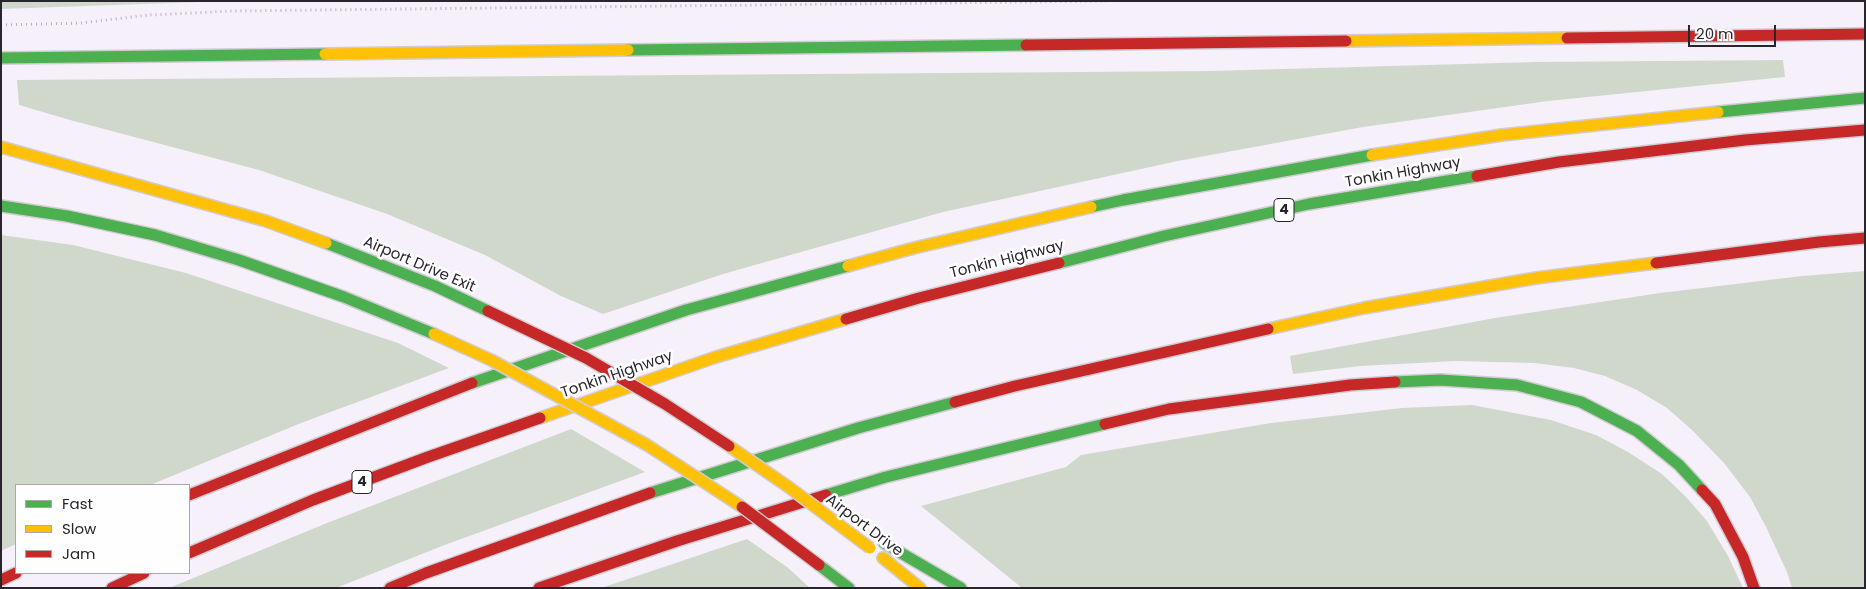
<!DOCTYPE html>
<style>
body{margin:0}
#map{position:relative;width:1866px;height:589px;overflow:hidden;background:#f6f0fa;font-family:Poppins,sans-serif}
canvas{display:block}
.frame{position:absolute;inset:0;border:2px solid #29252c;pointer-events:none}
.legend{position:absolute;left:15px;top:484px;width:175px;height:90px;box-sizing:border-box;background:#fefefe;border:1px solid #a9a7aa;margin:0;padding:6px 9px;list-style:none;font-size:15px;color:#29252c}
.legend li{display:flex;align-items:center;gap:10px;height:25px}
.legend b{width:25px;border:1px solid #a9a7aa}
.scale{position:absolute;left:1688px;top:25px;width:88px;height:22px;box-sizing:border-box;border:2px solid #29252c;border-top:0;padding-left:6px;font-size:15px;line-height:18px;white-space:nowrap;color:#29252c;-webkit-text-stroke:4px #fefefe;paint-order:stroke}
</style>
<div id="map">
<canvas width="1866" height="589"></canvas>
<div class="frame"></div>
<ul class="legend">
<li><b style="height:6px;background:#4caf50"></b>Fast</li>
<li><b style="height:6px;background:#ffc107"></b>Slow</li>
<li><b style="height:6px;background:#c62828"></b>Jam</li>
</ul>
<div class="scale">20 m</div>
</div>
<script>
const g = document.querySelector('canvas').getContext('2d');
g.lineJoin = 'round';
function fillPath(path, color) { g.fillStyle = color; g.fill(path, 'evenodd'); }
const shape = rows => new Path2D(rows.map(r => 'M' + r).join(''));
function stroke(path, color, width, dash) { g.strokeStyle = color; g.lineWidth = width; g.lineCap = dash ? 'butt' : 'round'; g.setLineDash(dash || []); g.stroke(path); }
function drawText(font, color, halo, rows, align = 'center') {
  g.font = font + ' Poppins,sans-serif'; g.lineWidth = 5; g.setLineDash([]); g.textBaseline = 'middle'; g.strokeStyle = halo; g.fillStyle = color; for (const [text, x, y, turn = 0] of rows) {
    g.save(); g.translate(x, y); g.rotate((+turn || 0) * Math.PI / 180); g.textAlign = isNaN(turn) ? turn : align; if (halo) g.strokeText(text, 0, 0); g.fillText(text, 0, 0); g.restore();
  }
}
const green = shape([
 [1,1,228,1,1,9],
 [1783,60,1785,77,1548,101,1363,127,1178,161,943,212,723,274,603,314,561,296,485,255,387,214,259,170,70,120,19,105,17,80,1211,71,1536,62],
 [1,235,73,245,186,273,398,343,449,368,301,423,150,485,16,485,16,544,1,551],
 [1865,271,1865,588,1792,588,1787,572,1766,527,1750,497,1724,463,1692,430,1667,408,1637,390,1605,376,1574,368,1534,363,1456,361,1360,366,1293,374,1290,356,1495,318,1660,293,1802,276],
 [1472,405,1551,420,1596,435,1628,452,1662,474,1686,497,1707,521,1728,556,1743,588,1022,588,921,506,1066,467,1081,455,1271,423,1402,408],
 [571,429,645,472,442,546,336,588,169,588,327,523],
 [747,539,787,567,810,588,601,588]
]);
const path = shape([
 [1,25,81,23,149,15,230,11,1110,1]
]);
const fast = shape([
 [628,50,1026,45],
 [1,58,325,54],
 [1718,112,1865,98],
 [1,206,67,216,155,235,239,260,344,297,434,334],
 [1091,207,1123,200,1372,155],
 [326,243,435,286,488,311],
 [1059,263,1164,236,1309,204,1477,176],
 [1395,382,1440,380,1517,385,1581,402,1637,431,1679,465,1702,490],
 [472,383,686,310,848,266],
 [650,493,858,428,955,402],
 [826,495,886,477,1105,424],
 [884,543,961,588],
 [819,565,849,588]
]);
const slow = shape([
 [1346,41,1567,38],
 [325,54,628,50],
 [1,147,266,221,326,243],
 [1372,155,1502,135,1718,112],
 [848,266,914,248,1091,207],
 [1268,329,1364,308,1536,278,1656,263],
 [540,418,716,357,846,319],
 [883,558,920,588]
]);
const jam = shape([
 [1567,38,1865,34],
 [1026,45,1346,41],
 [1477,176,1559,162,1745,140,1865,130],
 [1656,263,1819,242,1865,238],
 [846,319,919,298,1059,263],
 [955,402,1015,386,1268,329],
 [1105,424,1169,409,1350,385,1395,382],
 [1702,490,1715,504,1743,557,1754,588],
 [189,495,472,383],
 [189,553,313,500,428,457,540,418],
 [1,580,16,573],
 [112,588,144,573],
 [390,588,426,573,650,493],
 [539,588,677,541,826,495]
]);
const slowBridge = shape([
 [434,334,491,360,647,445,742,507],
 [729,446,790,488,870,548]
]);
const jamBridge = shape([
 [488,311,586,358,665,404,729,446],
 [742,507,819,565]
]);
const shields = [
 [1284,210,20],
 [362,482,20]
];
const shieldNames = [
 ["4",1284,210],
 ["4",362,482]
];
const streetNames = [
 ["Tonkin Highway",1403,173,-10],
 ["Tonkin Highway",1007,260,-14],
 ["Airport Drive Exit",419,265,23],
 ["Tonkin Highway",617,375,-19],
 ["Airport Drive",864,526,37]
];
fillPath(green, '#d0d8cc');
stroke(fast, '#d1ccd4', 14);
stroke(slow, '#d1ccd4', 14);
stroke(jam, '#d1ccd4', 14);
stroke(path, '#b5b4b4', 3, [1, 4]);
stroke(fast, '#4caf50', 11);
stroke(slow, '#ffc107', 11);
stroke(jam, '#c62828', 11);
stroke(slowBridge, '#d1ccd4', 14, []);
stroke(jamBridge, '#d1ccd4', 14, []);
stroke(slowBridge, '#ffc107', 11);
stroke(jamBridge, '#c62828', 11);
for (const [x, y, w] of shields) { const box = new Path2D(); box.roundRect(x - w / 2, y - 11.5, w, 23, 4); g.fillStyle = '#fefefe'; g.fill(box); stroke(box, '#29252c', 1); }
drawText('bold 14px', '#29252c', null, shieldNames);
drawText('15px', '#29252c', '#fefefe', streetNames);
</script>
